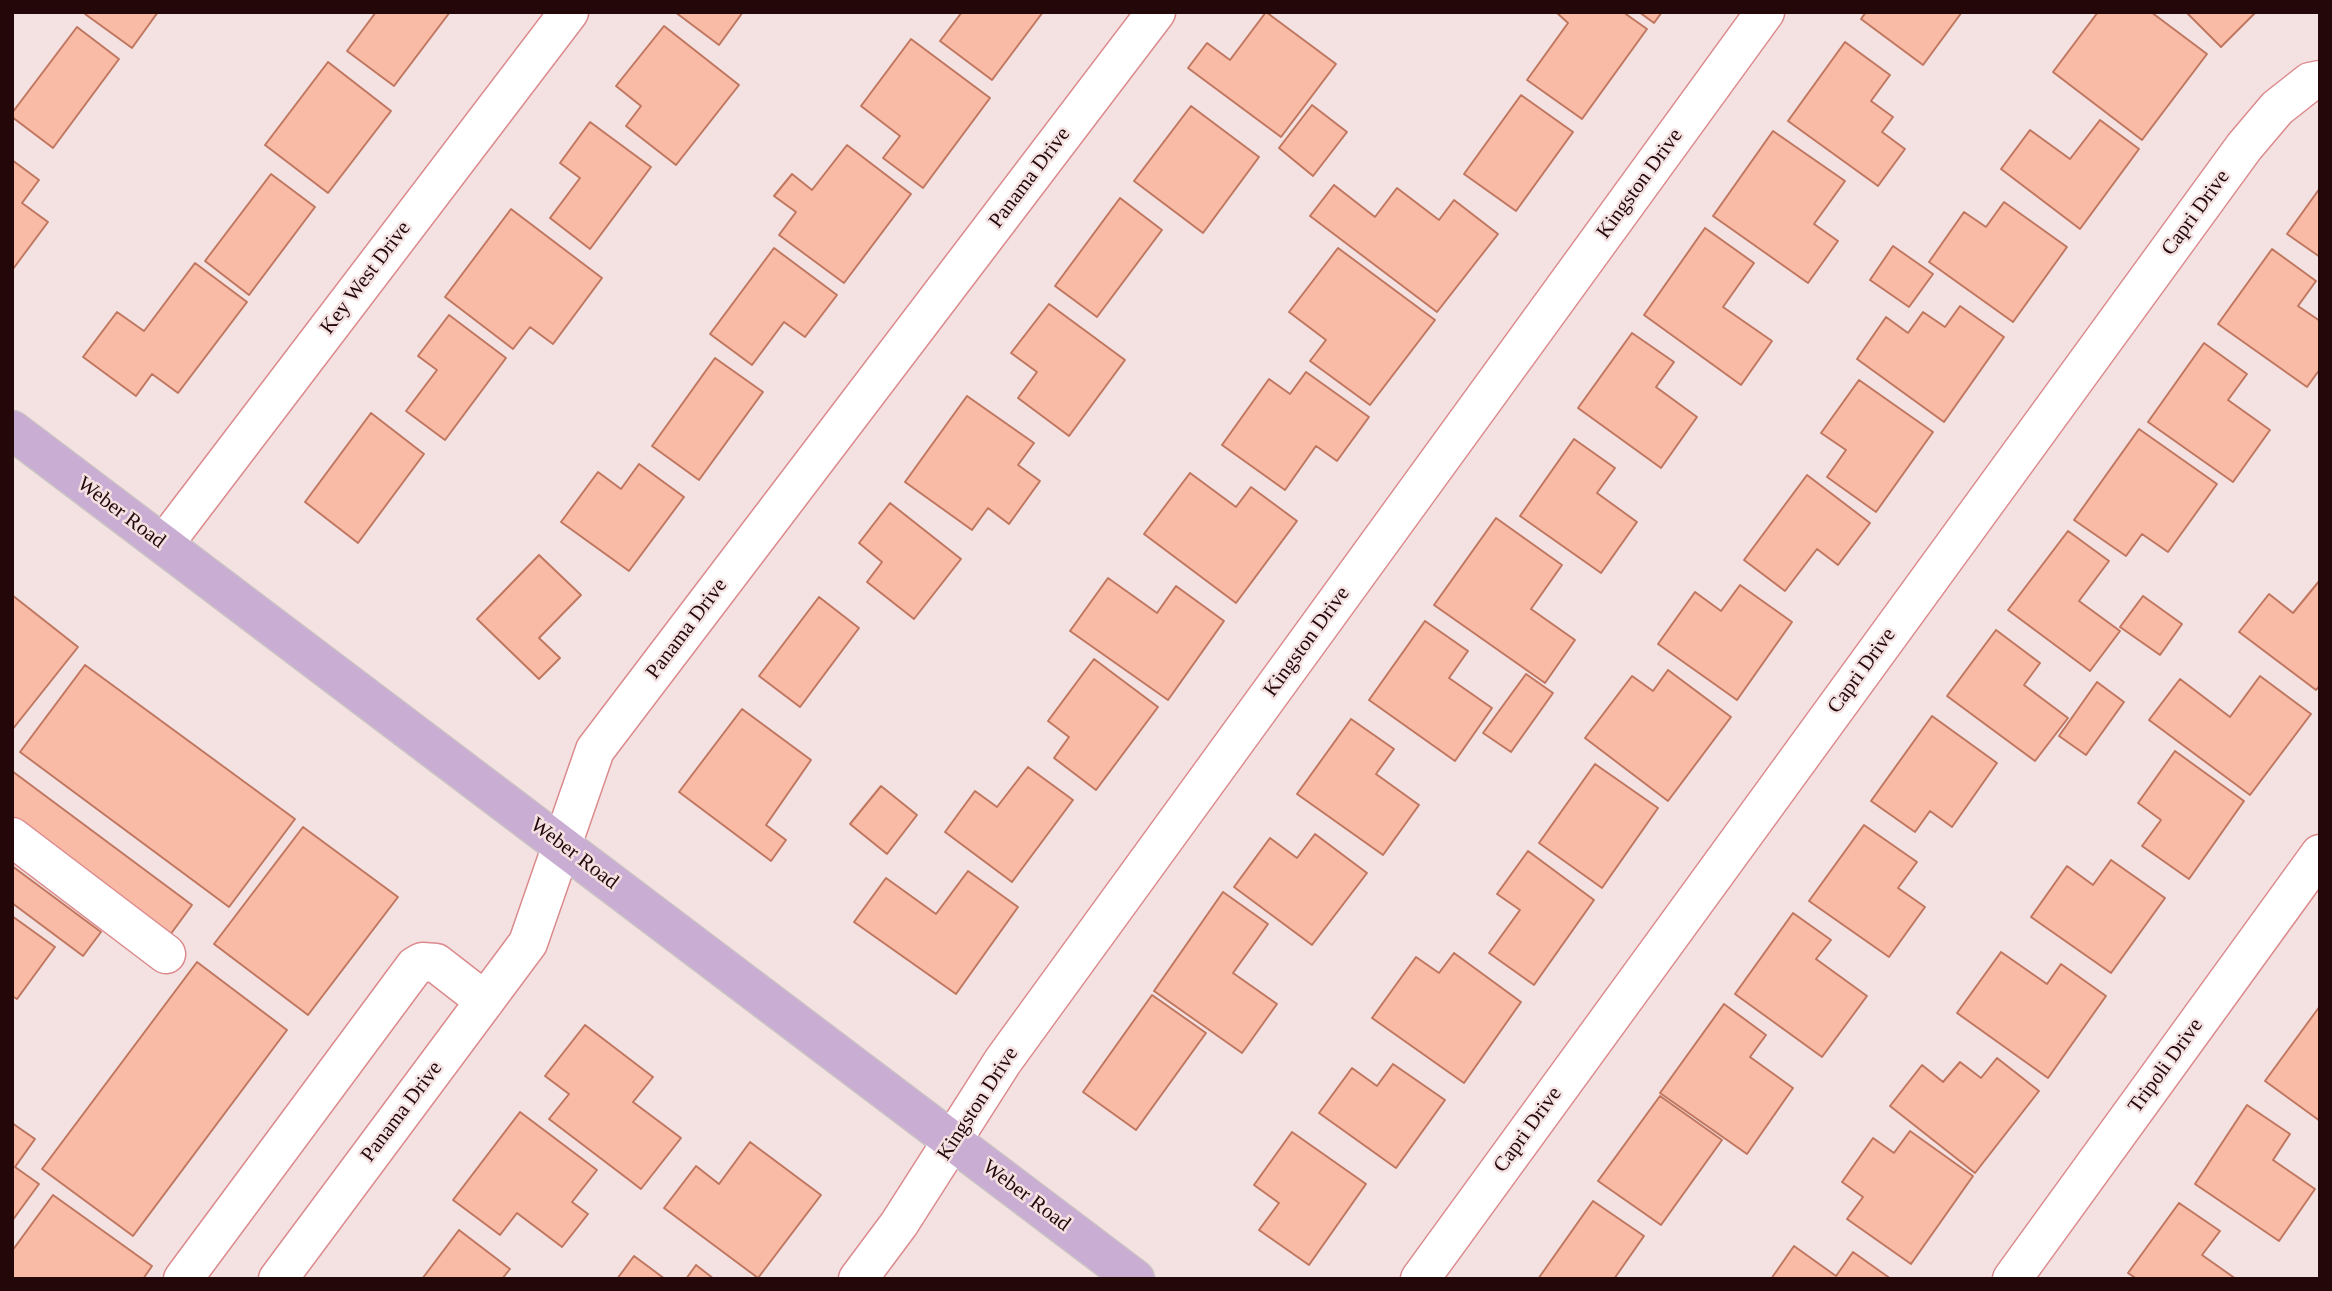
<!DOCTYPE html>
<style>
body{margin:0}
#map{position:relative;width:2332px;height:1291px;overflow:hidden;background:#f4e2e2;font-family:Georgia,serif}
canvas{display:block}
.frame{position:absolute;inset:0;border:14px solid #230709;pointer-events:none}
</style>
<div id="map">
<canvas width="2332" height="1291"></canvas>
<div class="frame"></div>
</div>
<script>
const g = document.querySelector('canvas').getContext('2d');
g.lineJoin = 'round';
function fillPath(path, color) { g.fillStyle = color; g.fill(path, 'evenodd'); }
const shape = rows => new Path2D(rows.map(r => 'M' + r).join(''));
function stroke(path, color, width, dash) { g.strokeStyle = color; g.lineWidth = width; g.lineCap = dash ? 'butt' : 'round'; g.setLineDash(dash || []); g.stroke(path); }
function drawText(font, color, halo, rows, align = 'center') {
  g.font = font + ' Georgia,serif'; g.lineWidth = 5; g.setLineDash([]); g.textBaseline = 'middle'; g.strokeStyle = halo; g.fillStyle = color; for (const [text, x, y, turn = 0] of rows) {
    g.save(); g.translate(x, y); g.rotate((+turn || 0) * Math.PI / 180); g.textAlign = isNaN(turn) ? turn : align; if (halo) g.strokeText(text, 0, 0); g.fillText(text, 0, 0); g.restore();
  }
}
const building = shape([
 [86,12,158,12,132,48,85,14,86,12],
 [376,12,450,12,394,86,347,51,376,12],
 [675,12,743,12,719,45,675,12],
 [962,12,1043,12,992,80,940,41,962,12],
 [1266,12,1336,64,1281,137,1188,68,1207,43,1230,60,1266,12],
 [1556,12,1623,12,1647,29,1582,119,1527,80,1568,23,1556,12],
 [1639,12,1662,12,1654,23,1639,12],
 [1866,12,1962,12,1923,65,1861,19,1866,12],
 [2098,12,2151,12,2207,54,2142,140,2053,72,2098,12],
 [2186,12,2256,12,2221,47,2186,12],
 [664,26,739,85,676,165,626,126,641,106,616,86,664,26],
 [77,27,119,59,53,148,12,117,12,113,77,27],
 [911,39,990,98,923,188,883,158,900,136,861,106,911,39],
 [1845,42,1890,75,1871,101,1893,117,1882,132,1905,149,1878,186,1788,121,1845,42],
 [328,62,391,111,328,193,265,145,328,62],
 [1521,95,1573,132,1516,211,1464,174,1521,95],
 [1312,105,1347,132,1313,176,1279,148,1312,105],
 [1191,106,1259,157,1203,233,1134,181,1191,106],
 [2100,120,2139,149,2080,229,2001,169,2030,130,2070,159,2100,120],
 [590,122,651,167,590,249,550,218,580,178,560,163,590,122],
 [1773,131,1845,181,1814,224,1838,241,1808,283,1713,216,1773,131],
 [847,145,911,194,844,283,779,235,796,212,774,196,792,174,812,190,847,145],
 [12,160,39,180,22,203,48,222,13,269,12,160],
 [271,174,315,207,249,295,205,261,271,174],
 [1334,185,1375,217,1397,188,1439,220,1454,200,1498,234,1437,312,1310,216,1334,185],
 [2320,188,2320,257,2287,234,2320,188],
 [1120,198,1162,230,1097,317,1055,286,1120,198],
 [2004,202,2067,247,2013,322,1929,262,1964,212,1986,227,2004,202],
 [511,209,602,278,553,344,530,327,513,349,445,297,511,209],
 [1705,228,1754,263,1723,307,1772,341,1741,385,1644,315,1705,228],
 [1893,246,1933,274,1909,307,1870,280,1893,246],
 [774,248,837,295,805,337,784,322,752,365,710,334,774,248],
 [1338,248,1435,320,1370,405,1310,361,1326,340,1289,312,1338,248],
 [2272,249,2316,281,2298,306,2320,321,2320,369,2307,387,2218,324,2272,249],
 [195,263,247,302,178,393,152,374,136,396,83,357,117,312,144,331,195,263],
 [1049,304,1125,360,1069,436,1018,398,1037,372,1011,353,1049,304],
 [1960,306,2004,337,1944,422,1857,359,1886,317,1908,333,1923,312,1945,327,1960,306],
 [449,315,506,358,445,440,406,411,437,370,418,356,449,315],
 [1632,333,1674,362,1656,387,1697,417,1661,468,1578,408,1632,333],
 [2204,343,2247,374,2228,400,2270,430,2233,482,2148,422,2204,343],
 [715,358,763,392,699,480,652,446,715,358],
 [1306,372,1369,417,1337,461,1316,446,1285,490,1222,445,1269,379,1290,394,1306,372],
 [1859,380,1933,432,1876,512,1827,477,1846,450,1821,433,1859,380],
 [967,396,1034,443,1018,465,1040,481,1009,524,988,508,972,530,905,482,967,396],
 [371,413,424,454,358,543,305,502,371,413],
 [2139,429,2217,484,2168,552,2142,534,2126,556,2074,520,2139,429],
 [1574,439,1615,468,1597,493,1637,522,1601,573,1520,516,1574,439],
 [639,464,684,497,629,571,561,522,598,472,621,489,639,464],
 [1190,473,1236,507,1251,487,1297,521,1236,603,1144,534,1190,473],
 [1807,475,1870,523,1838,565,1817,549,1785,591,1744,560,1807,475],
 [890,503,961,559,914,619,867,582,882,562,859,543,890,503],
 [1496,518,1562,565,1531,609,1575,640,1545,683,1434,605,1496,518],
 [2068,531,2109,561,2079,601,2120,631,2090,671,2008,610,2068,531],
 [539,555,581,595,539,638,560,658,539,679,477,619,539,555],
 [1108,578,1157,613,1176,586,1224,621,1168,700,1070,631,1108,578],
 [2320,580,2320,685,2316,690,2239,632,2269,594,2293,613,2320,580],
 [1740,585,1792,622,1737,700,1658,644,1695,592,1721,611,1740,585],
 [12,595,78,647,12,730,12,595],
 [2143,596,2182,624,2160,655,2120,627,2143,596],
 [819,597,859,628,800,707,759,676,819,597],
 [1425,621,1468,651,1449,678,1492,708,1455,761,1369,700,1425,621],
 [1996,630,2040,663,2024,685,2068,718,2035,761,1947,696,1996,630],
 [1094,659,1158,707,1096,790,1054,758,1069,737,1048,721,1094,659],
 [85,665,295,819,229,907,20,752,85,665],
 [1668,670,1731,717,1668,801,1585,738,1632,676,1653,691,1668,670],
 [1526,674,1553,693,1511,752,1483,733,1526,674],
 [2260,676,2311,714,2250,795,2149,720,2180,679,2230,717,2260,676],
 [2097,682,2124,702,2086,755,2059,736,2097,682],
 [742,709,811,760,766,825,786,840,771,861,679,792,742,709],
 [1932,716,1997,763,1952,827,1930,811,1915,832,1871,801,1932,716],
 [1351,719,1394,749,1376,774,1419,805,1383,855,1297,794,1351,719],
 [2175,751,2244,801,2189,879,2142,846,2161,820,2138,803,2175,751],
 [1595,764,1658,808,1602,888,1539,843,1595,764],
 [1028,767,1073,800,1012,882,945,832,975,791,997,807,1028,767],
 [12,771,192,905,170,935,12,817,12,771],
 [881,786,917,815,887,854,850,824,881,786],
 [1864,825,1917,862,1898,888,1925,907,1889,957,1809,901,1864,825],
 [303,827,398,897,308,1015,214,944,303,827],
 [1315,834,1367,873,1312,945,1234,887,1270,838,1297,858,1315,834],
 [1528,851,1594,900,1534,985,1489,953,1520,910,1497,894,1528,851],
 [2111,860,2165,898,2111,973,2031,917,2067,866,2093,885,2111,860],
 [12,866,101,932,83,956,12,903,12,866],
 [968,871,1018,907,956,994,854,922,886,878,936,914,968,871],
 [1223,892,1268,924,1233,973,1277,1004,1242,1053,1154,991,1223,892],
 [1793,913,1831,940,1816,959,1867,996,1822,1057,1735,994,1793,913],
 [12,916,55,947,17,999,12,996,12,916],
 [2001,952,2047,984,2061,964,2106,996,2048,1078,1957,1013,2001,952],
 [1454,953,1521,1002,1464,1083,1372,1018,1416,957,1439,973,1454,953],
 [197,962,287,1030,133,1236,42,1169,197,962],
 [1152,995,1206,1033,1136,1130,1083,1092,1152,995],
 [1724,1004,1766,1035,1750,1057,1793,1088,1747,1154,1660,1093,1724,1004],
 [2320,1006,2320,1121,2265,1081,2320,1006],
 [585,1025,653,1077,633,1102,681,1138,641,1189,549,1119,569,1094,545,1076,585,1025],
 [1997,1058,2039,1091,1975,1173,1890,1106,1922,1065,1943,1082,1960,1062,1981,1078,1997,1058],
 [1393,1064,1445,1100,1396,1168,1319,1113,1352,1068,1377,1086,1393,1064],
 [1660,1096,1722,1140,1661,1225,1598,1181,1660,1096],
 [2247,1105,2290,1134,2273,1160,2315,1189,2279,1241,2195,1184,2247,1105],
 [520,1112,597,1170,572,1202,588,1214,562,1247,517,1213,500,1235,453,1200,520,1112],
 [12,1123,35,1139,15,1167,39,1184,12,1221,12,1123],
 [1910,1131,1973,1176,1911,1264,1847,1219,1863,1197,1842,1182,1873,1138,1894,1153,1910,1131],
 [1292,1132,1366,1184,1309,1265,1259,1230,1279,1203,1254,1185,1292,1132],
 [750,1142,821,1195,758,1278,664,1208,696,1166,719,1184,750,1142],
 [53,1195,152,1266,143,1279,12,1279,12,1251,53,1195],
 [1593,1201,1644,1236,1614,1279,1538,1279,1593,1201],
 [2179,1203,2220,1231,2202,1255,2236,1279,2137,1279,2128,1273,2179,1203],
 [459,1230,510,1269,502,1279,422,1279,459,1230],
 [1794,1246,1836,1276,1853,1252,1891,1279,1771,1279,1794,1246],
 [634,1256,665,1279,617,1279,634,1256],
 [696,1265,714,1279,686,1279,696,1265]
]);
const minor = shape([
 [164,544,569,12],
 [12,837,166,954],
 [183,1279,415,966,422,962,436,963,485,1001],
 [278,1279,528,943,595,750,1156,12],
 [858,1279,899,1224,1003,1061,1765,12],
 [1420,1279,2244,147,2277,108,2310,82,2320,80],
 [2012,1279,2320,854]
]);
const major = shape([
 [12,430,1135,1279]
]);
const streetNames = [
 ["Panama Drive",1030,178,-53],
 ["Kingston Drive",1640,184,-54],
 ["Capri Drive",2196,213,-54],
 ["Key West Drive",366,278,-53],
 ["Weber Road",121,513,37],
 ["Panama Drive",687,629,-53],
 ["Kingston Drive",1307,642,-54],
 ["Capri Drive",1862,671,-54],
 ["Weber Road",574,854,37],
 ["Tripoli Drive",2166,1066,-54],
 ["Kingston Drive",978,1104,-57],
 ["Panama Drive",402,1112,-53],
 ["Capri Drive",1528,1130,-54],
 ["Weber Road",1026,1196,37]
];
fillPath(building, '#f9baa6');
stroke(building, '#c07760', 2);
stroke(minor, '#db8a8d', 41);
stroke(major, '#cac3c4', 41);
stroke(minor, '#fff', 38);
stroke(major, '#caadd3', 38);
drawText('21px', '#230709', '#f4e2e2', streetNames);
</script>
